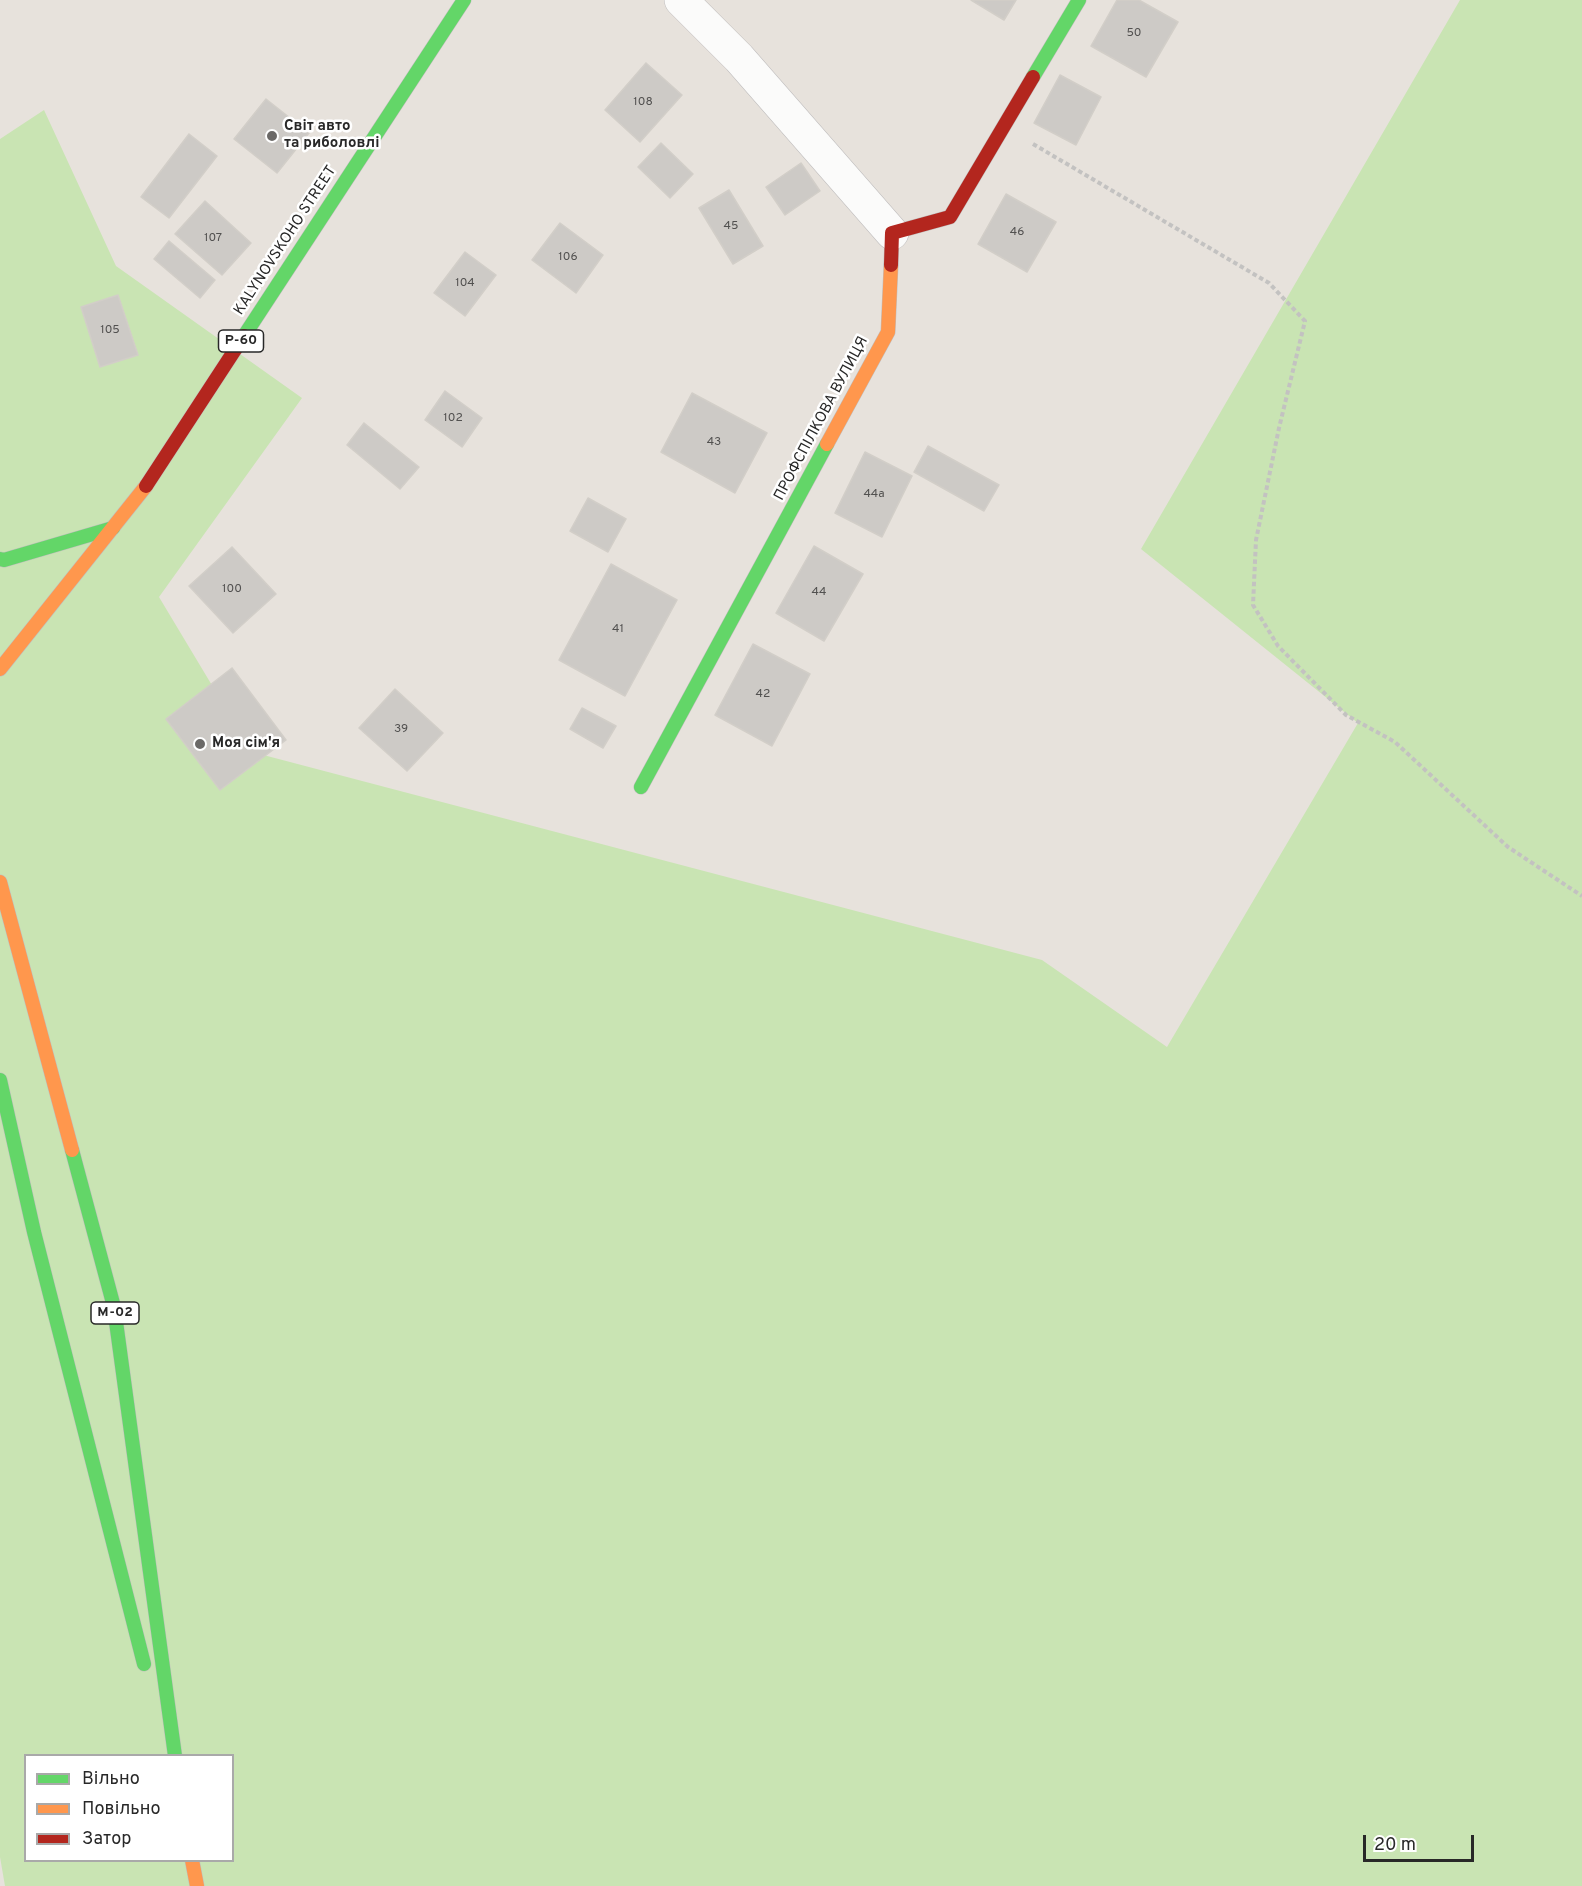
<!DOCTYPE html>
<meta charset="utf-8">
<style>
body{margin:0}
#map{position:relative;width:1582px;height:1886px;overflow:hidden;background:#e7e2dc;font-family:Overpass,sans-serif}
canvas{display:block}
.legend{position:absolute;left:24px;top:1754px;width:210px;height:108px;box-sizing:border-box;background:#fff;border:2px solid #a9a9a9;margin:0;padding:8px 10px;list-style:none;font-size:18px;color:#282828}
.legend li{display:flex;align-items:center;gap:12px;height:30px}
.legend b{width:30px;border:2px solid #a9a9a9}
.scale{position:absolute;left:1363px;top:1835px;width:111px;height:27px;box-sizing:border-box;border:3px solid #282828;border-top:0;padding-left:8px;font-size:18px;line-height:21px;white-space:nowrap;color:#282828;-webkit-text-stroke:4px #fff;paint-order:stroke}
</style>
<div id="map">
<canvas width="1582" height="1886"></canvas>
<ul class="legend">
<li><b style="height:8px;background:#63d668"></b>Вільно</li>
<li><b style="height:8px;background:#ff974d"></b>Повільно</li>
<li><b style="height:8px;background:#b3261e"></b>Затор</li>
</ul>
<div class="scale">20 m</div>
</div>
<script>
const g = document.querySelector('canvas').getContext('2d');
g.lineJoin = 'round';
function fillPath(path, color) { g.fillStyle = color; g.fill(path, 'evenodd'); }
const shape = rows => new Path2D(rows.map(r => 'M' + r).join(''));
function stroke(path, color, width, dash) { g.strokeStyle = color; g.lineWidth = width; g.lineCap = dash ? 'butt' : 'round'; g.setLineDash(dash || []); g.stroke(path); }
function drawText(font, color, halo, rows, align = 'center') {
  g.font = font + ' Overpass,sans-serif'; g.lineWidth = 5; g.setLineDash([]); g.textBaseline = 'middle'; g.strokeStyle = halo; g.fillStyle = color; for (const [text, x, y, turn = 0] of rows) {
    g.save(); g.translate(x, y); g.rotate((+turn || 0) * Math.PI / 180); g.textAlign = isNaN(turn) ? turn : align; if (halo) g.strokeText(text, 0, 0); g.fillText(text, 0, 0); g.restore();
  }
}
const green = shape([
 [1460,0,1582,0,1582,1886,5,1886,0,1857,0,139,44,110,116,266,302,398,159,597,252,752,1042,960,1167,1047,1358,723,1141,549],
 [26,1756,232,1756,232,1860,26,1860]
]);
const building = shape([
 [971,0,1016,0,1004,20,971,0],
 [1117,0,1139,0,1178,22,1146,77,1091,46,1117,0],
 [646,63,682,95,640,142,605,110,646,63],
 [1060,75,1101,97,1076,145,1034,123,1060,75],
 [266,99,309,133,277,173,234,139,266,99],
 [189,134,217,156,169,218,141,197,189,134],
 [661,143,693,174,670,198,638,167,661,143],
 [801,163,820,191,785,215,766,187,801,163],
 [729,190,763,246,733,264,699,208,729,190],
 [1006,194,1056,222,1027,272,978,244,1006,194],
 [205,201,251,243,222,275,175,234,205,201],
 [560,223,603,255,576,293,532,260,560,223],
 [169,241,215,280,200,298,154,259,169,241],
 [465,252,496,275,465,316,434,293,465,252],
 [118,295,138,355,100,367,81,307,118,295],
 [445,391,482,418,462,447,425,420,445,391],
 [692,393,767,433,735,493,661,452,692,393],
 [364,423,419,467,400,489,347,445,364,423],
 [928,446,999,485,984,511,914,472,928,446],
 [865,452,912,476,882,537,835,513,865,452],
 [588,498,626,519,608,552,570,531,588,498],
 [814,546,863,574,824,641,776,613,814,546],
 [232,547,276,594,233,633,189,586,232,547],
 [611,564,677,600,625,696,559,660,611,564],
 [753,644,810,674,772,746,715,715,753,644],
 [232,668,286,740,220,790,166,719,232,668],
 [395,689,443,733,407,771,359,728,395,689],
 [582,708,616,726,603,748,570,729,582,708]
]);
const path = shape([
 [1033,144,1269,283,1305,321,1279,428,1256,540,1253,605,1278,646,1346,715,1395,742,1508,847,1582,896]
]);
const street = shape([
 [681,0,739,58,892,233]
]);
const fast = shape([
 [1033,77,1079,0],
 [244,336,464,0],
 [0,559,4,560,113,528],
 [641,787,827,444],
 [0,1080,34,1232,144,1664],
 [72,1150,114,1307,175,1756]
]);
const slow = shape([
 [827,444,888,332,891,265],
 [0,669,146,486],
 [0,882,72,1150],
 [192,1860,197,1886]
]);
const jam = shape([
 [891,265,892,233,950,217,1033,77],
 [146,486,244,336]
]);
const markers = [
 [272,136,6,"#6b6967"],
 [200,744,6,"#6b6967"]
];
const numberNames = [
 ["50",1134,34],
 ["108",643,103],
 ["45",731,227],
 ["46",1017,233],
 ["107",213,239],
 ["106",568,258],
 ["104",465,284],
 ["105",110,331],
 ["102",453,419],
 ["43",714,443],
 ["44а",874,495],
 ["100",232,590],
 ["44",819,593],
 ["41",618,630],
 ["42",763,695],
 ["39",401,730]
];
const shields = [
 [241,341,45],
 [115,1313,48]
];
const shieldNames = [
 ["Р-60",241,341],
 ["М-02",115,1313]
];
const poiNames = [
 ["Світ авто",284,127],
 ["та риболовлі",284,144],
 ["Моя сім'я",212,744]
];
const streetNames = [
 ["KALYNOVSKOHO STREET",286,241,-57],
 ["ПРОФСПІЛКОВА ВУЛИЦЯ",822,419,-62]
];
fillPath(green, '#c9e4b3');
fillPath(building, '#cdcac6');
stroke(building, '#d2cec8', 1.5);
stroke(street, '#c0bebe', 34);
stroke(fast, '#c0bebe', 15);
stroke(slow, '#c0bebe', 15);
stroke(jam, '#c0bebe', 15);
stroke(path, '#c3c2c1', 4, [4.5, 3]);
stroke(street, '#fbfbfa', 33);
stroke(fast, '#63d668', 14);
stroke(slow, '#ff974d', 14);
stroke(jam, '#b3261e', 14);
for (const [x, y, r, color] of markers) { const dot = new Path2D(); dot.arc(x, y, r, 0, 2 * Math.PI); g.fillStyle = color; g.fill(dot); stroke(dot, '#fff', 2); }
drawText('12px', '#525150', null, numberNames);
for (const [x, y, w] of shields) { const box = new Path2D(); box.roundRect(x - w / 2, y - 11, w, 22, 4.5); g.fillStyle = '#fff'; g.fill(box); stroke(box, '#282828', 1.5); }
drawText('bold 14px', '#282828', null, shieldNames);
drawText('bold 15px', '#282828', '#fff', poiNames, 'left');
drawText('15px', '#282828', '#fff', streetNames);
</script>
